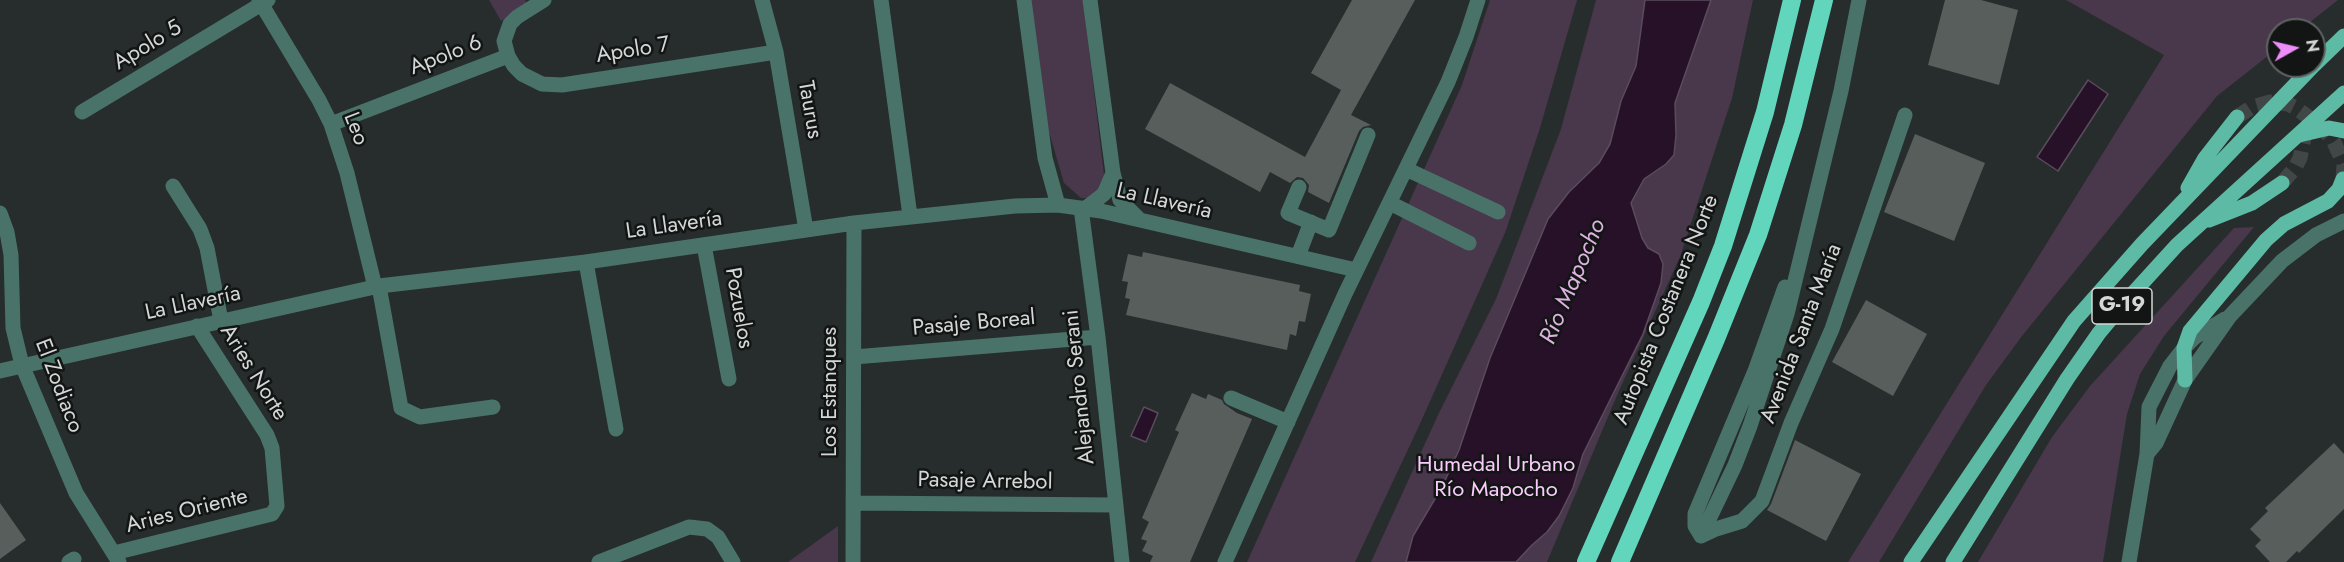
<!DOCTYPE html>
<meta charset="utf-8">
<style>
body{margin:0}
#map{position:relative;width:2344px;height:562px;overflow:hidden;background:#272d2c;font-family:Jost,sans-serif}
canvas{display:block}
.north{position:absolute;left:2266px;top:18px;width:60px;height:60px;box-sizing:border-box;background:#121514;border:2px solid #5f6362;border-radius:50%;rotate:82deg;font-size:16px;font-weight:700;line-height:24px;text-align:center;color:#d3d7d6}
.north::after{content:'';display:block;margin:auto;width:21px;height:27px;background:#ee8cf8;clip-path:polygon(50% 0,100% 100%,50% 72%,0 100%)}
</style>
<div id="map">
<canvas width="2344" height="562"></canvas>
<div class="north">N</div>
</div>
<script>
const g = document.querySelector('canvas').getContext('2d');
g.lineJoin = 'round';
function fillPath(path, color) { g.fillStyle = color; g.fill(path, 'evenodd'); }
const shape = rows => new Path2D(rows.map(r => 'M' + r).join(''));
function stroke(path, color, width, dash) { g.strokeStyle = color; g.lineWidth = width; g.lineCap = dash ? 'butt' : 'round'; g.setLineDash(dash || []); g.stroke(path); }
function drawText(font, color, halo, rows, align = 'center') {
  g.font = font + ' Jost,sans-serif'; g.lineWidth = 5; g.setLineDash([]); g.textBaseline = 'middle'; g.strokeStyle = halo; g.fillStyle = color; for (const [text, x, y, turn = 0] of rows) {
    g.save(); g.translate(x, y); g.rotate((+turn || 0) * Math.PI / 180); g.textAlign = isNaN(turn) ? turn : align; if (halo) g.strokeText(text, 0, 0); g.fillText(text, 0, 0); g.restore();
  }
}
const green = shape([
 [489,0,525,0,528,5,501,21],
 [1030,0,1083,0,1105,183,1096,198,1081,198,1064,183,1047,125],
 [1490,0,1577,0,1540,128,1505,233,1419,426,1355,562,1247,562,1462,85],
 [1596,0,1753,0,1732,98,1680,257,1618,393,1547,562,1371,562,1438,415,1496,299,1561,129],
 [2066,0,2338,0,2300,30,2278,30,2278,48,2217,96,2022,336,1986,385,1879,562,1848,562,2164,55],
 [2254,227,2164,336,2140,374,2127,414,2103,562,1978,562,2052,437,2090,386,2234,228],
 [838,526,838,562,788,562]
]);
const water = shape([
 [1645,0,1711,0,1675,103,1676,135,1674,155,1666,164,1644,179,1631,203,1642,238,1648,248,1659,254,1663,264,1661,283,1643,334,1583,454,1573,488,1559,516,1547,532,1532,545,1516,562,1406,562,1413,536,1442,487,1459,450,1490,358,1548,219,1569,192,1599,163,1610,144,1621,101,1636,66,1645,0],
 [2088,80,2108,94,2058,171,2037,157,2088,80],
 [1144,407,1158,413,1146,442,1131,436,1144,407]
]);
const building = shape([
 [1352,0,1415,0,1351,115,1371,125,1363,127,1359,131,1329,203,1308,192,1309,185,1303,178,1297,177,1290,183,1270,172,1260,192,1145,129,1170,83,1305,157,1341,90,1311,73],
 [1945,0,1981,0,2018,10,1999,85,1928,65],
 [1915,134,1985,163,1954,241,1884,212],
 [1143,252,1300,285,1299,291,1311,294,1305,322,1299,321,1296,336,1290,334,1287,350,1126,315,1130,299,1125,298,1128,282,1122,281,1128,254,1142,257],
 [1866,300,1927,334,1893,396,1832,362],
 [1192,393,1206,399,1208,394,1222,400,1224,404,1237,413,1252,419,1190,562,1150,562,1153,556,1142,551,1147,541,1141,539,1149,522,1142,518,1179,432,1175,430],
 [1795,440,1861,474,1826,541,1767,510,1771,504],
 [2334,443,2344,454,2344,509,2299,553,2297,551,2286,562,2270,562,2255,546,2261,540,2250,529,2268,511,2265,508],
 [0,503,26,540,0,559]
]);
const majorTunnel = shape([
 [2237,117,2252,107,2270,102,2288,104,2296,108,2322,127,2334,142,2344,165,2343,179],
 [2282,183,2295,168,2300,158,2304,138,2302,121]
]);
const minor = shape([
 [259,0,319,100,331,124,347,173,375,287],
 [544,0,517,17,510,24,504,41,508,56,514,66,522,74,542,84,562,85,776,52],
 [762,0,776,52,806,230],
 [881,0,910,216],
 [1024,0,1045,158,1058,205],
 [82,112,268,0],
 [331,124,508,56],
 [1406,169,1498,212],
 [1113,173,1120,200,1139,219],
 [173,186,200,229,207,248,221,321],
 [1299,187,1288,213,1329,230,1368,135],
 [1390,203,1469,243],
 [1081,208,1098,337,1122,562],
 [1086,208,1104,194,1113,173,1090,0],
 [0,213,7,232,11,255,13,328,22,365,76,493,119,562],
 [704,245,729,379],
 [1298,256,1311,222],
 [586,262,616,429],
 [379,286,401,408,420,417,493,407],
 [854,357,1098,337],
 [0,371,379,286,586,262,854,223,1015,206,1058,205,1101,211,1356,270],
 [1231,398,1288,422],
 [2147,454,2156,443,2185,380,2230,316,2282,261,2316,235,2344,221],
 [853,503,1116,505],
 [1701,536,1735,465,1750,426,1787,314,1841,91,1859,0],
 [1701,536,1716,529,1742,521,1762,501,1791,423,1832,329,1905,115],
 [1701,536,1695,526,1695,514,1755,371,1785,287],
 [114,553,272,514,277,506,272,448,267,435,197,326],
 [69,562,74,559],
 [599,562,689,527,707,529,718,537,733,562],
 [853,562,854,223],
 [1225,562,1345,294,1448,82,1466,37,1478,0],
 [2129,562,2147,454,2149,407,2170,366,2184,348,2195,337,2225,319]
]);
const major = shape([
 [2314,65,2344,36],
 [2299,135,2329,128,2344,131],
 [2188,188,2205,158,2237,117],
 [2209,220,2252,203,2282,183],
 [2185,380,2184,348,2190,331,2266,240,2284,224,2328,201,2339,189,2343,179],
 [1911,562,2074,321,2142,244,2313,66],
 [1953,562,2067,379,2099,333,2125,302,2177,245,2344,93]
]);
const highway = shape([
 [1586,562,1701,302,1723,246,1765,112,1792,0],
 [1620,562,1716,339,1758,235,1793,125,1824,0]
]);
const shields = [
 [2122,306,60]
];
const shieldNames = [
 ["G-19",2122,306]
];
const streetNames = [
 ["Apolo 5",148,46,-31],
 ["Apolo 7",633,51,-9],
 ["Apolo 6",446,56,-21],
 ["Taurus",809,110,80],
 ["Leo",355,129,69],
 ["La Llavería",1164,202,13],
 ["La Llavería",674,226,-8],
 ["La Llavería",193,304,-12],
 ["Pozuelos",738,308,80],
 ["Autopista Costanera Norte",1667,310,-68],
 ["Pasaje Boreal",974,324,-5],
 ["Avenida Santa María",1802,334,-69],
 ["Aries Norte",253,373,58],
 ["El Zodiaco",58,386,69],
 ["Alejandro Serani",1080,387,-96],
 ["Los Estanques",831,392,-90],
 ["Pasaje Arrebol",985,482,1],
 ["Aries Oriente",187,512,-14]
];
const parkNames = [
 ["Humedal Urbano",1496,466],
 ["Río Mapocho",1496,491]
];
const waterNames = [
 ["Río Mapocho",1574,282,-67]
];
fillPath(green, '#49374b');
fillPath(water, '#261128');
stroke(water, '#5a4c5c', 1.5);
fillPath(building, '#575e5c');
stroke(majorTunnel, '#414646', 15, [15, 8]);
stroke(minor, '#497369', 15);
stroke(major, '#5cbaa5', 15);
stroke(highway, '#61d6bd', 18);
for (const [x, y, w] of shields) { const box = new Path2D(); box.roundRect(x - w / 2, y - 18, w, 36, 4.5); g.fillStyle = '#121514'; g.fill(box); stroke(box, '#d3d7d6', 1.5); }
drawText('bold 21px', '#d3d7d6', null, shieldNames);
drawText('22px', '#d3d7d6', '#121514', streetNames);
drawText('22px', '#faccfe', '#121514', parkNames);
drawText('italic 24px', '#ddb1e1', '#121514', waterNames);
</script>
